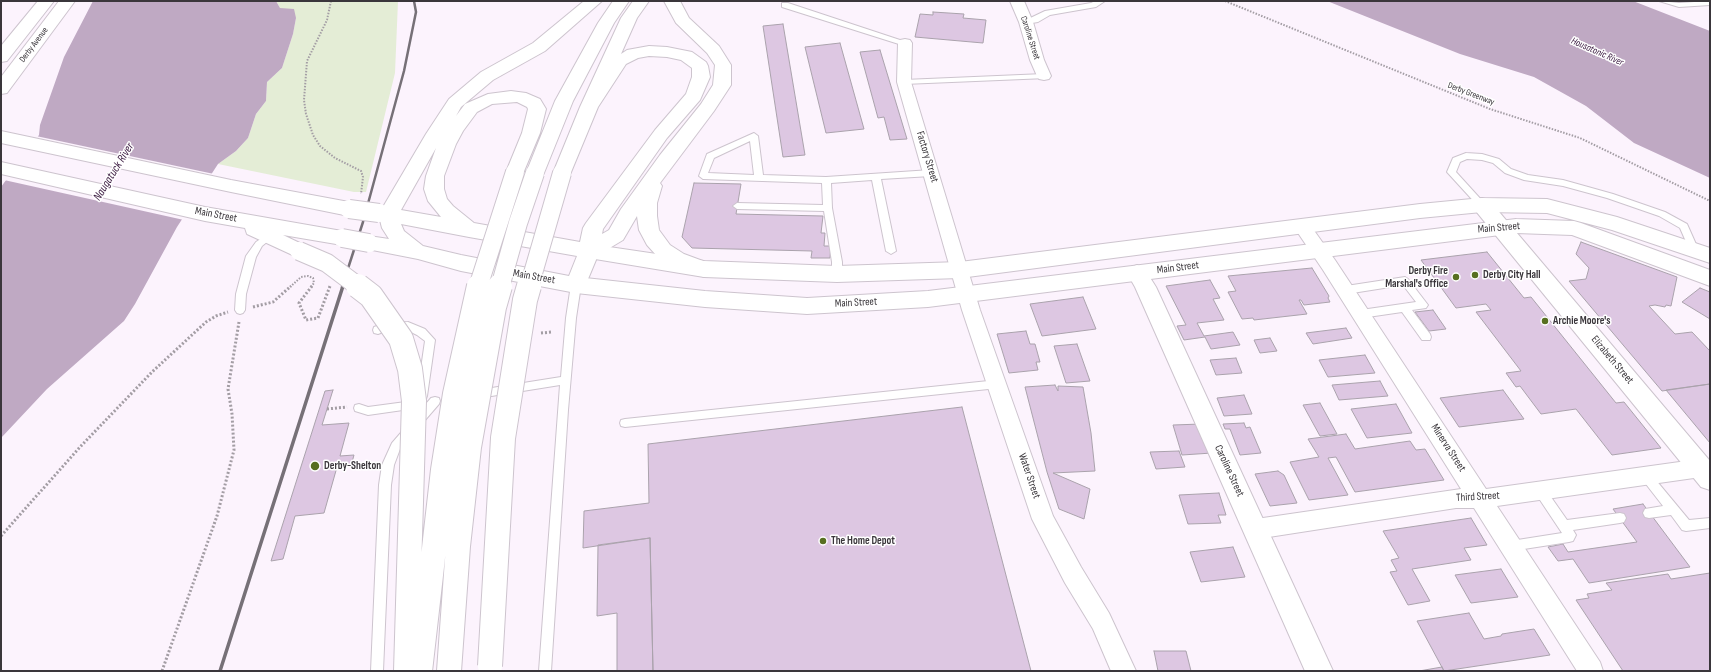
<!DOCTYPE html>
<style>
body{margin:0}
#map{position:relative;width:1711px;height:672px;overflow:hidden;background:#fcf3fd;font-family:"Sofia Sans Condensed",sans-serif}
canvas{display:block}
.frame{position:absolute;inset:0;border:2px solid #3a363b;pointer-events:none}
</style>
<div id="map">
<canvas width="1711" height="672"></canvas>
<div class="frame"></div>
</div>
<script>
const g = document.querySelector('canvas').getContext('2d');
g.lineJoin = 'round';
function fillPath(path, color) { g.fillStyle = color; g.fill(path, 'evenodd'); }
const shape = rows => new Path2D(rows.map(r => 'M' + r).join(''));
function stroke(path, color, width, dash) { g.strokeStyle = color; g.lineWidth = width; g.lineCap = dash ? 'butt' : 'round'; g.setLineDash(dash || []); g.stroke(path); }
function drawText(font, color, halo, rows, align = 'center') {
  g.font = font + ' "Sofia Sans Condensed",sans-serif'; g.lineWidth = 3; g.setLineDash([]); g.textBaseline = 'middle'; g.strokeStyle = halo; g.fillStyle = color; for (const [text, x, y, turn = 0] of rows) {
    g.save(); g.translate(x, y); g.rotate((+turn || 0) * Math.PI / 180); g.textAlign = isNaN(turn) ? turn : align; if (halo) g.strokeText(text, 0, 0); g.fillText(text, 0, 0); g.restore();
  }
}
const green = shape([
 [276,1,398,1,395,73,366,192,354,192,218,164,236,151,248,138,256,114,266,101,267,82,282,68,293,34,296,18,280,8]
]);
const water = shape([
 [93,1,276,1,280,8,294,9,296,18,293,34,282,68,267,82,266,101,256,114,248,138,236,151,218,164,177,227,135,304,124,321,47,389,1,438,1,187,39,135,40,125,64,57],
 [1327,1,1633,1,1710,31,1710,178,1634,143,1586,106,1534,77,1460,54]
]);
const pier = shape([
 [36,136,214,174,184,220,4,180]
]);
const building = shape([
 [933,12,964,14,963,18,986,20,983,43,915,37,920,14,933,15,933,12],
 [783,24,805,155,783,157,763,26,783,24],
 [840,43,864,129,826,133,805,47,840,43],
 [880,50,907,139,890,140,884,117,878,118,860,52,880,50],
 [694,183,741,184,736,214,823,216,821,233,825,233,824,246,831,246,830,258,811,258,812,251,692,248,682,237,694,183],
 [1581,242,1677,277,1671,306,1666,305,1665,307,1655,305,1649,306,1675,334,1692,332,1710,351,1710,384,1662,391,1569,281,1586,279,1589,268,1576,254,1581,242],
 [1487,252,1524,298,1531,297,1616,403,1624,402,1661,448,1612,455,1576,409,1541,414,1520,386,1516,387,1506,373,1521,371,1476,312,1491,310,1486,304,1456,308,1421,260,1487,252],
 [1312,268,1329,296,1328,298,1330,302,1304,305,1301,300,1299,300,1307,314,1254,320,1253,318,1242,319,1228,292,1236,291,1228,276,1312,268],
 [1210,280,1220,298,1213,299,1224,320,1197,323,1204,336,1233,332,1240,345,1211,349,1205,337,1184,340,1177,326,1186,325,1166,286,1210,280],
 [1700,288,1710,292,1710,319,1682,302,1700,288],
 [1083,297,1096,329,1042,336,1030,304,1083,297],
 [1433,310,1446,329,1429,331,1415,312,1433,310],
 [1346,328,1352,338,1313,344,1306,333,1346,328],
 [1026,331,1030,344,1035,344,1040,362,1036,362,1038,370,1009,373,997,334,1026,331],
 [1270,338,1277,351,1260,353,1254,340,1270,338],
 [1077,344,1090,381,1066,383,1054,346,1077,344],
 [1365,355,1375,373,1328,377,1319,360,1365,355],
 [1236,358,1242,373,1216,375,1210,360,1236,358],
 [1380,381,1388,396,1339,400,1332,385,1380,381],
 [1710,384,1710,443,1666,390,1710,384],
 [1055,385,1058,391,1058,386,1083,387,1091,433,1095,471,1053,473,1090,489,1084,519,1059,509,1047,472,1025,387,1055,385],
 [333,390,322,425,349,423,340,456,354,455,351,466,337,467,324,513,295,516,283,559,271,561,325,391,333,390],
 [1503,390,1524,419,1459,427,1440,398,1503,390],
 [1244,395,1252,414,1224,416,1217,398,1244,395],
 [1320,403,1337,434,1320,436,1303,405,1320,403],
 [1396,404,1412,433,1367,438,1351,409,1396,404],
 [962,407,1031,671,653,671,650,538,583,548,584,511,649,503,648,444,962,407],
 [1244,423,1246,428,1250,427,1261,453,1240,455,1230,429,1225,429,1223,424,1244,423],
 [1201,424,1212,453,1182,455,1173,425,1201,424],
 [1346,434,1355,449,1410,441,1416,450,1425,449,1444,480,1355,492,1336,457,1328,458,1348,495,1309,500,1290,462,1319,457,1308,439,1346,434],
 [1179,451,1185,467,1156,469,1150,452,1179,451],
 [1278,471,1284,475,1297,503,1270,506,1255,474,1278,471],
 [1219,493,1226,515,1218,515,1221,523,1188,524,1179,495,1219,493],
 [1643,504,1690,567,1589,583,1573,559,1558,561,1548,547,1563,544,1568,552,1637,542,1613,509,1643,504],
 [1471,518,1487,545,1464,548,1471,560,1412,569,1430,601,1408,605,1390,572,1397,571,1391,560,1399,558,1383,531,1471,518],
 [650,538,653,671,617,671,617,613,597,616,598,545,650,538],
 [1233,547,1245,577,1201,582,1190,552,1233,547],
 [1501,569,1518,597,1471,603,1455,575,1501,569],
 [1710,573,1710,671,1623,671,1576,600,1589,598,1587,594,1612,590,1606,583,1668,574,1671,579,1710,573],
 [1469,613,1484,639,1501,636,1502,634,1534,629,1550,655,1444,671,1417,621,1469,613],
 [1154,651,1186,651,1191,671,1158,671,1154,651],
 [1442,667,1444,671,1419,671,1442,667]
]);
const pathFar1 = shape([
 [331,1,327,20,307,61,304,100,306,114,313,135,320,146,335,158,361,171,363,177,361,194],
 [1225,1,1490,109,1580,138,1710,201],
 [290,287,301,277,308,276,313,278,314,283,311,287]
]);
const path = shape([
 [312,286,299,303,306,320,318,318,330,286],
 [253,307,273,302,291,286],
 [541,333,552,332],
 [327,409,347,407],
 [1,536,80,447,152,372,206,322,216,316,228,312],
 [162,671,217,516,234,450,232,414,228,389,239,322]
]);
const lane = shape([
 [1095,1,1105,1,1096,7,1050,15,1038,22,1026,24,1022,22,1045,11,1091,3,1095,1],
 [1659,1,1679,3,1710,1,1710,5,1679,7,1659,1],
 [782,3,788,3,909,43,905,45,902,45,782,7,782,3],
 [1044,74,1047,74,1047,78,904,84,900,82,904,80,1044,74],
 [754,133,758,136,763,175,826,177,931,170,935,173,931,176,881,179,896,251,891,254,886,251,872,180,831,183,832,208,842,262,842,274,837,277,832,274,832,262,824,211,737,209,733,206,737,203,823,205,822,183,703,179,699,176,707,154,754,133],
 [750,141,754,175,708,173,714,158,750,141],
 [1466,153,1482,154,1499,159,1511,169,1528,175,1563,180,1613,194,1665,212,1687,224,1699,251,1694,254,1691,253,1680,228,1659,216,1607,198,1563,186,1524,180,1505,173,1493,163,1482,160,1467,159,1460,162,1456,172,1486,205,1485,207,1479,207,1447,172,1453,158,1466,153],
 [268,234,273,237,262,246,256,257,246,294,245,310,243,313,240,314,237,313,235,310,236,294,246,256,256,242,268,234],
 [1405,277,1408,279,1428,305,1426,308,1412,310,1430,334,1431,337,1430,340,1422,340,1402,312,1361,318,1358,317,1356,314,1358,311,1361,310,1416,302,1403,285,1346,294,1341,290,1346,286,1405,277],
 [576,281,581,285,576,318,568,410,551,671,539,671,560,385,479,398,475,397,474,394,475,391,479,390,561,377,566,318,571,285,576,281],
 [408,322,425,329,435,340,427,396,426,399,422,400,418,399,417,396,425,341,417,335,407,330,386,331,378,334,374,333,373,330,374,327,385,323,408,322],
 [998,380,1002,381,1003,384,1002,387,998,388,625,427,621,426,620,423,621,420,625,419,998,380],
 [435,397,439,398,440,401,439,404,400,449,394,465,391,485,383,671,371,671,379,485,382,465,392,443,431,398,435,397],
 [413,401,417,402,418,405,417,408,368,415,355,411,354,408,355,405,359,404,368,407,413,401],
 [1646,471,1650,473,1689,520,1710,518,1710,528,1686,531,1682,530,1671,515,1649,518,1645,517,1643,513,1645,509,1663,506,1642,479,1640,476,1642,473,1646,471],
 [1540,486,1544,487,1567,520,1620,513,1624,514,1626,518,1624,522,1620,523,1573,530,1576,535,1573,541,1569,542,1511,551,1507,550,1505,546,1507,542,1511,541,1562,533,1534,491,1536,487,1540,486]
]);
const street = shape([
 [1010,1,1024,1,1033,22,1044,60,1051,76,1049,79,1044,80,1039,79,1037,76,1030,60,1019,22,1010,1],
 [905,39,910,40,912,43,911,82,980,310,1053,516,1081,567,1109,613,1136,671,1111,671,1093,629,1065,583,1032,519,962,310,897,82,898,43,900,40,905,39],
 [1302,220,1308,222,1335,260,1486,489,1701,459,1708,462,1710,471,1708,474,1701,477,1497,506,1600,662,1603,671,1577,671,1474,508,1456,508,1256,539,1248,536,1245,529,1248,522,1256,519,1461,489,1323,270,1296,230,1293,226,1296,222,1302,220]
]);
const secondary = shape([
 [1482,198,1489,200,1710,461,1710,490,1701,487,1475,210,1472,205,1475,200,1482,198],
 [1137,265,1144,268,1156,287,1333,671,1305,671,1135,287,1127,273,1130,268,1137,265]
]);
const primary = shape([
 [1482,198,1547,199,1617,217,1710,248,1710,263,1612,230,1547,213,1482,212,1420,218,960,278,837,282,704,277,589,258,582,256,579,251,582,246,589,244,704,261,837,266,960,262,1420,204,1482,198],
 [1516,219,1574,221,1581,223,1710,270,1710,286,1572,235,1516,233,928,307,807,314,705,307,576,293,569,291,565,285,569,279,576,277,705,291,807,298,928,291,1516,219]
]);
const highway = shape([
 [38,1,54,1,7,61,1,62,1,46,38,1],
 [59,1,75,1,7,93,1,94,1,77,59,1],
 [584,1,602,1,545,51,493,80,461,107,456,116,465,104,488,94,511,91,526,93,540,99,546,109,540,133,522,176,515,178,508,176,506,172,522,133,528,109,527,107,517,102,492,104,477,112,463,131,456,144,444,176,444,189,447,199,453,206,474,223,580,242,583,228,586,223,655,130,686,94,692,77,692,68,681,60,667,57,649,56,638,58,626,64,598,107,569,177,562,179,555,177,553,173,580,107,621,18,633,1,649,1,637,18,621,54,627,50,649,46,667,47,692,52,706,62,708,66,710,77,700,100,667,138,603,229,602,234,609,230,621,209,660,155,701,104,713,85,715,65,707,53,676,23,664,1,680,1,689,18,719,46,731,65,731,85,714,111,660,183,662,186,657,203,657,216,659,230,670,245,684,254,711,264,714,269,711,274,704,277,697,274,670,264,656,255,647,245,639,230,637,216,623,240,598,255,583,291,576,293,461,271,418,259,362,248,359,243,362,238,369,236,389,239,382,228,380,220,372,218,369,213,372,208,379,206,383,207,426,134,449,99,481,72,533,43,584,1],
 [436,148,426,176,424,189,428,201,441,217,401,210,436,148],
 [401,224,469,237,577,256,569,276,461,255,423,246,404,231,401,224],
 [613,1,629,1,614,23,573,101,544,173,542,177,535,179,528,177,526,173,555,101,598,23,613,1],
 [1,131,231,180,349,202,356,204,359,209,356,214,349,216,231,192,1,143,1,131],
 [1,162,205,207,342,231,349,233,352,238,349,243,342,245,283,235,306,246,309,251,306,256,299,258,247,234,245,228,205,221,1,174,1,162]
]);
const railFar1 = shape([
 [342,287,363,222,404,71,416,12,414,1]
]);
const rail = shape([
 [220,671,343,286]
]);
const highwayBridgeFar1 = shape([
 [349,209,379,213],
 [342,238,369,243],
 [299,251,327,263,359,287],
 [478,287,515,172],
 [500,287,518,223,535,173],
 [529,287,562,173]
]);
const highwayBridge = shape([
 [358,286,371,296,401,339,410,369,414,401,406,671],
 [490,666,503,438,525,300,529,286],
 [420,671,443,470,455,394,479,286],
 [449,671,458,546,469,447,494,307,500,286]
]);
const markers = [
 [1475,275,4,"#576f20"],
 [1456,277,4,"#576f20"],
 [1545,321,4,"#576f20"],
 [315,466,5,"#576f20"],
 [823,541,4,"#576f20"]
];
const farStreetnames = [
 ["Caroline Street",1030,38,72],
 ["Derby Avenue",34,45,-53],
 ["Derby Greenway",1471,94,21]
];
const farWaternames = [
 ["Housatonic River",1597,52,24]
];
const streetNames = [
 ["Factory Street",927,157,73],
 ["Main Street",216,215,11],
 ["Main Street",1499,228,-5],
 ["Main Street",1178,268,-7],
 ["Main Street",534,277,10],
 ["Main Street",856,303,-3],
 ["Elizabeth Street",1612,360,50],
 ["Minerva Street",1448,448,57],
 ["Caroline Street",1229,471,65],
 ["Water Street",1029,476,71],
 ["Third Street",1478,497,-3]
];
const poiNames = [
 ["Derby Fire",1448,271,"right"],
 ["Marshal's Office",1448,284,"right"],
 ["Derby City Hall",1483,275],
 ["Archie Moore's",1553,321],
 ["Derby-Shelton",324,466],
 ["The Home Depot",831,541]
];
const waterNames = [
 ["Naugatuck River",114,172,-58]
];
fillPath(green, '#e4edd6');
fillPath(water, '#bfa9c3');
fillPath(pier, '#fcf3fd');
fillPath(building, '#ddc7e2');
stroke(building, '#aaa2ac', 1);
stroke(lane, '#cdc4ce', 2);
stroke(street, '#cdc4ce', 2);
stroke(secondary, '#cdc4ce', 2);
stroke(primary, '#cdc4ce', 2);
stroke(highway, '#cdc4ce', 2);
stroke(pathFar1, '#a39da4', 2, [1.5, 1.5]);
stroke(path, '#a39da4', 3, [2, 2]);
fillPath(lane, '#fff');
fillPath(street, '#fff');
fillPath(secondary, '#fff');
fillPath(primary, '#fff');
fillPath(highway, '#fff');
stroke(railFar1, '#767077', 2.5);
stroke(rail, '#767077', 3.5);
stroke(highwayBridgeFar1, '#cdc4ce', 20, []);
stroke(highwayBridge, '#cdc4ce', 26, []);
stroke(highwayBridgeFar1, '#fff', 18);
stroke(highwayBridge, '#fff', 24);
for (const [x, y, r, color] of markers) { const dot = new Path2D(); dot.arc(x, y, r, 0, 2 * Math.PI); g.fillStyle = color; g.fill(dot); stroke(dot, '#fff', 1.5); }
drawText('9px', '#3a363b', '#fff', farStreetnames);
drawText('italic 10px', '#402146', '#fff', farWaternames);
drawText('11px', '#3a363b', '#fff', streetNames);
drawText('bold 11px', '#3a363b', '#fff', poiNames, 'left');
drawText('italic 12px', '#402146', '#fff', waterNames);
</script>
